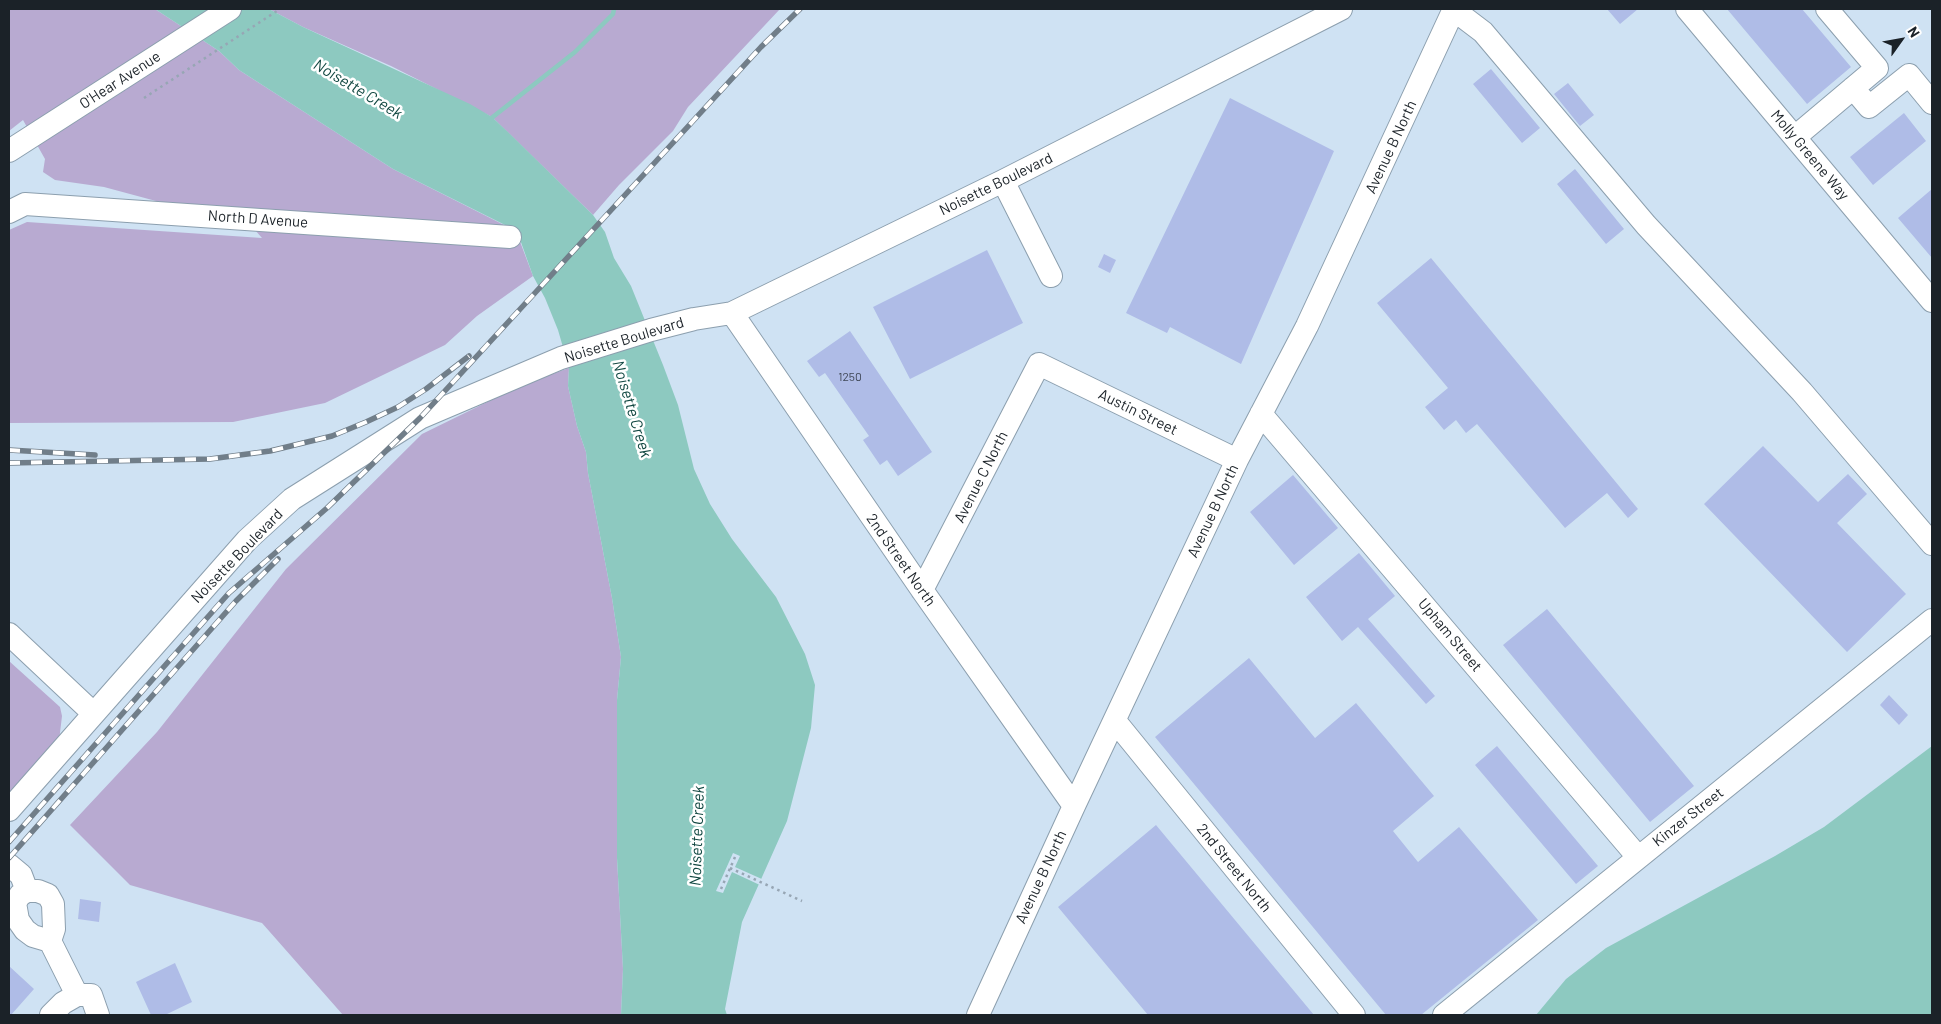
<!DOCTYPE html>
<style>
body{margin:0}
#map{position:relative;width:1941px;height:1024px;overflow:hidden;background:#cfe2f3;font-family:Barlow,sans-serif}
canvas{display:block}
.frame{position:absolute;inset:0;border:10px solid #1b2228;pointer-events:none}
.north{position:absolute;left:1876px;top:15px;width:50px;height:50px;-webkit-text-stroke:4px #fff;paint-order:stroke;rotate:58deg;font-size:14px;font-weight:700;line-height:20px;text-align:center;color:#1b2228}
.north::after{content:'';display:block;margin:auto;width:18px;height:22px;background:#1b2228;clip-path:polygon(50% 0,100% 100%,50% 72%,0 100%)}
</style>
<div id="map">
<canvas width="1941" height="1024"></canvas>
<div class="frame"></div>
<div class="north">N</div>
</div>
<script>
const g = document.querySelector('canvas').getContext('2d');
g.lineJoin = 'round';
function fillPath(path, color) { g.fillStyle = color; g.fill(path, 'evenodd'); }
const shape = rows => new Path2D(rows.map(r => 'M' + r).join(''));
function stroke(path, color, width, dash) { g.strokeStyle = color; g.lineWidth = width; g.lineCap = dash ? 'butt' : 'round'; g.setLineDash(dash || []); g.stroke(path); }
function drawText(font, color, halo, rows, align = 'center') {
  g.font = font + ' Barlow,sans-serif'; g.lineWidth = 5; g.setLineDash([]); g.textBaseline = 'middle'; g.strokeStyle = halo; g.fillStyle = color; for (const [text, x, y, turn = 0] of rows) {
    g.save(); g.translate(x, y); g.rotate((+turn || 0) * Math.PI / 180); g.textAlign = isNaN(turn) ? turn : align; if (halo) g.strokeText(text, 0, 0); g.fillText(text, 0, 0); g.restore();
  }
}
const green = shape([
 [9,9,155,9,219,51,239,70,393,169,516,231,533,276,477,316,445,345,325,403,233,422,9,423,9,230,27,222,262,238,241,214,156,201,104,187,55,180,43,172,45,159,23,120,9,131],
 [269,9,780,9,688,107,673,131,619,185,593,215,492,117,391,66,303,27],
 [569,368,568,386,577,426,586,452,588,473,612,598,621,657,617,700,617,858,623,969,621,1015,343,1015,262,923,130,885,70,825,157,732,286,569,422,434,522,385],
 [9,661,60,707,62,716,59,741,9,798]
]);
const water = shape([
 [155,9,269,9,303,27,470,104,492,117,510,134,593,215,605,232,614,258,631,286,663,365,678,405,694,469,710,504,732,539,776,597,805,654,815,685,811,728,787,821,742,922,725,1009,727,1015,621,1015,623,969,617,858,617,700,621,657,612,598,588,473,586,452,577,426,568,386,569,368,558,330,545,298,533,276,517,231,393,169,239,70,219,51],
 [1932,746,1932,1015,1536,1015,1566,979,1606,948,1775,856,1824,827]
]);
const pier = shape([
 [733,853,740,856,735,867,764,880,762,886,732,872,723,893,716,891]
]);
const stream = shape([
 [489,120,575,52,613,14,614,9]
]);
const building = shape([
 [1607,9,1638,9,1620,24],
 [1727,9,1802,9,1851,67,1807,104],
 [1491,69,1540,128,1522,143,1473,84],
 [1568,83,1594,115,1580,126,1554,94],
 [1230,98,1334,151,1241,364,1170,327,1167,333,1126,313],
 [1904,113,1926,141,1873,185,1850,157],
 [1575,169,1624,229,1606,244,1557,184],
 [1932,189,1932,258,1898,218],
 [987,250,1023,323,910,379,873,307],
 [1104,254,1116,260,1110,273,1098,267],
 [1431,258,1638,509,1628,518,1607,493,1565,528,1477,424,1466,433,1456,420,1444,430,1425,407,1448,388,1377,303],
 [850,331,932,452,898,476,887,460,880,465,863,440,869,436,825,373,819,377,807,361],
 [1763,446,1818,502,1848,474,1867,494,1837,523,1906,594,1847,652,1704,504],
 [1293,475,1338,528,1294,565,1250,512],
 [1359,553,1395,596,1368,619,1435,696,1426,704,1358,627,1342,641,1306,597],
 [1547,609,1694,786,1650,822,1503,645],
 [1249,658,1315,738,1356,703,1434,796,1393,831,1418,862,1459,827,1538,920,1421,1015,1386,1015,1155,737],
 [1889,695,1908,715,1899,725,1880,705],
 [1497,746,1598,866,1576,884,1475,765],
 [1156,825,1314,1015,1148,1015,1058,907],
 [80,899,101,902,99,922,78,919],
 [175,963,192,1002,165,1015,151,1015,136,982],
 [9,966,34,989,11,1015,9,1015]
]);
const path = shape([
 [144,98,280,9],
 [730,868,802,901],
 [721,889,735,857]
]);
const minor = shape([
 [1687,9,1932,301],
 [1454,10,1483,32,1646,225,1802,392,1932,544],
 [1853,88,1869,107,1909,75,1932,103],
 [1795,137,1877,68,1827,9],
 [9,151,230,9],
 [1003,181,1051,276],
 [9,212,25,204,510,237],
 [732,313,922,590,1074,806],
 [1261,414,1638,857],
 [922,590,1039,364,1237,460],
 [9,634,93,713],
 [1115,721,1354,1015],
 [9,810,247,540,292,499,420,418,561,358,651,330,694,319,732,313,1003,181,1341,9],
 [9,865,21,875,27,891],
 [50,941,33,936,25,930,18,920,15,903,20,895,27,891,38,891,48,895,53,904,54,929,50,941,77,995],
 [51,1015,63,1003,77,995,91,995,98,1015],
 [978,1015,1074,806,1237,460,1307,326,1454,9],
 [1444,1015,1932,620]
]);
const rail = shape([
 [9,450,95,455],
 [9,463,210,459,270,451,332,436,366,422,398,407,426,389,469,356],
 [9,842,229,593,327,508,420,418,761,47,800,9],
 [9,858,236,601,278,559]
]);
const numberNames = [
 ["1250",850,377]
];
const streetNames = [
 ["O'Hear Avenue",120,80,-33],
 ["Avenue B North",1391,147,-65],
 ["Molly Greene Way",1810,155,50],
 ["Noisette Boulevard",996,184,-26],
 ["North D Avenue",258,219,4],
 ["Noisette Boulevard",624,340,-17],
 ["Austin Street",1138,412,26],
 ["Avenue C North",981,477,-63],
 ["Avenue B North",1213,511,-65],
 ["Noisette Boulevard",237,556,-46],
 ["2nd Street North",901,560,55],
 ["Upham Street",1450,635,50],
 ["Kinzer Street",1688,817,-38],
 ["2nd Street North",1234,868,51],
 ["Avenue B North",1041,877,-65]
];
const waterNames = [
 ["Noisette Creek",358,89,31],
 ["Noisette Creek",632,409,73],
 ["Noisette Creek",697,836,-88]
];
fillPath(green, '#b8aad1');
fillPath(water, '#8dc9c0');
fillPath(pier, '#cfe2f3');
stroke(stream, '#8dc9c0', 4.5);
fillPath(building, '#afbce7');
stroke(minor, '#8c9fae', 24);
stroke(path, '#97a6b4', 2.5, [2.5, 4]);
stroke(minor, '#fff', 22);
stroke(rail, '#717e89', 5.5);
stroke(rail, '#fff', 4, [11]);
drawText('12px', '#404858', null, numberNames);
drawText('15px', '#1b2228', '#fff', streetNames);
drawText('italic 16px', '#124842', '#fff', waterNames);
</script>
